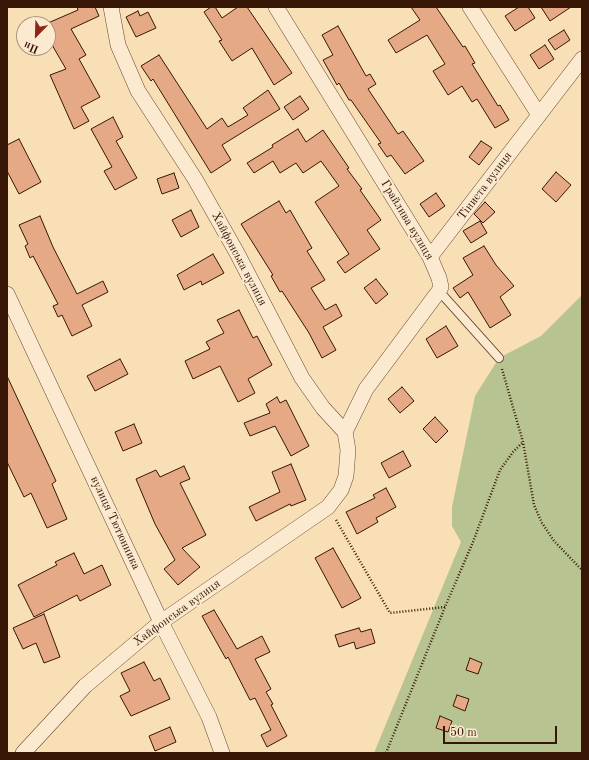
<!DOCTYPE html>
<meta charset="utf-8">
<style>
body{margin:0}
#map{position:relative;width:589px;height:760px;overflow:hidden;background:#f9dfb5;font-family:"Old Standard TT",serif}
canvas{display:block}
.frame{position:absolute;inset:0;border:8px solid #371606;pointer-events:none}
.north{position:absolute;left:16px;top:16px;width:40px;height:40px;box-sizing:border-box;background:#fbeacf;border:1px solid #ad957f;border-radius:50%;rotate:203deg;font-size:11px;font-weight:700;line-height:16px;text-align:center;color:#371606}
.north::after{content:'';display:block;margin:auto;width:14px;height:18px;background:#8f2418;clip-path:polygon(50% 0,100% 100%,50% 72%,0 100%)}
.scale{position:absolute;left:443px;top:726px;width:114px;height:18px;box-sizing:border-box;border:2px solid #371606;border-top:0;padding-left:5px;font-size:12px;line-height:14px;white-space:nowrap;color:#371606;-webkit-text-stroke:3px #fbeacf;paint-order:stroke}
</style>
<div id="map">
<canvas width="589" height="760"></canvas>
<div class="frame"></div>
<div class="north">Пн</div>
<div class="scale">50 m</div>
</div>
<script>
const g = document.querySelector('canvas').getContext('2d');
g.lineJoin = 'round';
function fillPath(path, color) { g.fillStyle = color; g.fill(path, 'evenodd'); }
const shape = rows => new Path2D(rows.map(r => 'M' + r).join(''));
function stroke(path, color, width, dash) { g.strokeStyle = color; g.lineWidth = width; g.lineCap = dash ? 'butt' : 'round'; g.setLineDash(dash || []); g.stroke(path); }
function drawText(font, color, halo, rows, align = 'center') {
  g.font = font + ' "Old Standard TT",serif'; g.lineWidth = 4; g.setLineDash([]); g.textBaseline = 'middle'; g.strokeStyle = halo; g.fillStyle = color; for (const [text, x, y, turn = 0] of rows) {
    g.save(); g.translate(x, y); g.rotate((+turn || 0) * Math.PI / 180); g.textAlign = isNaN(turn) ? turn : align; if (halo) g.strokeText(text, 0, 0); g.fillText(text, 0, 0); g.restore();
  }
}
const green = shape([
 [582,295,582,753,374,753,461,542,452,526,452,507,475,396,499,358,541,336]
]);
const building = shape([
 [77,7,95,7,99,16,71,29,86,55,79,59,100,97,81,107,89,121,74,129,50,75,66,69,48,38,48,23,78,10,77,7],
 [211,7,215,7,222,18,238,7,247,7,292,73,274,85,252,48,232,61,219,41,222,40,204,12,211,7],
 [411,7,436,7,463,47,465,46,475,63,472,64,498,106,500,105,509,120,495,128,477,99,472,102,462,86,448,95,433,71,445,64,427,35,396,53,388,40,420,20,411,7],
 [519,7,528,7,535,18,515,31,505,16,519,7],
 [541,7,571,7,550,21,541,7],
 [138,11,140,16,148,12,156,28,136,37,126,17,138,11],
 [338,26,366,76,370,74,376,84,368,89,398,134,403,131,424,161,405,174,391,155,387,157,378,144,381,143,351,100,349,100,339,83,337,85,323,60,333,55,322,35,338,26],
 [564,30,570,40,555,50,548,40,564,30],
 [545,45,554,59,539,69,530,55,545,45],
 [159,55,207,129,222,118,228,127,248,115,243,108,268,90,280,109,222,145,231,160,211,173,153,79,151,81,141,66,159,55],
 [300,96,309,109,293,120,284,107,300,96],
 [113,117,123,137,116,141,137,178,115,190,104,171,112,167,91,129,113,117],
 [298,129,306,142,323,130,349,168,347,169,362,189,360,190,381,220,367,230,380,249,345,273,337,262,349,254,315,202,339,186,321,161,303,173,296,163,280,173,273,161,254,173,247,163,273,147,272,145,298,129],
 [19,139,41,182,19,194,7,171,7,145,19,139],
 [481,141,492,148,479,165,469,157,481,141],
 [556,172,571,185,556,202,542,189,556,172],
 [174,173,179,188,162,194,157,179,174,173],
 [436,193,445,206,429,217,420,204,436,193],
 [279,201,286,213,290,210,312,248,307,251,325,280,311,288,325,310,336,304,342,316,323,327,336,350,322,358,309,333,282,291,280,292,271,276,273,275,241,224,279,201],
 [485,202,495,212,483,223,474,214,485,202],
 [191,210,199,227,181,237,172,220,191,210],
 [40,216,53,247,77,294,103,281,108,292,82,305,92,326,72,336,62,315,58,317,53,306,58,304,33,256,30,258,25,246,28,244,19,225,40,216],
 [480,221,487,233,471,243,463,231,480,221],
 [484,246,496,265,514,286,500,297,511,315,490,328,468,292,460,298,453,288,473,275,463,258,484,246],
 [213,254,224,273,202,285,201,281,184,290,177,275,213,254],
 [376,279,388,294,376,304,364,288,376,279],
 [239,310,253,338,257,336,272,365,248,379,255,393,238,402,220,366,193,379,185,361,210,349,206,342,224,333,217,320,239,310],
 [446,326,458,346,437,358,426,339,446,326],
 [120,359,128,374,95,391,87,376,120,359],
 [7,376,56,481,52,484,67,519,47,528,31,493,24,497,7,462,7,376],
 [402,387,414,401,400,413,388,399,402,387],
 [277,397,280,403,286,400,309,446,291,456,275,426,250,436,244,423,270,413,266,404,277,397],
 [435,417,448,431,436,443,423,429,435,417],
 [134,424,142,443,123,451,115,432,134,424],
 [403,451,411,466,389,478,381,463,403,451],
 [291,464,306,500,291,506,290,504,256,521,249,507,280,492,272,472,291,464],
 [184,466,190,479,180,483,206,535,182,548,200,567,178,585,164,569,175,560,155,524,136,479,156,470,160,477,184,466],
 [386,488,396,507,376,518,378,522,357,534,346,512,375,498,373,495,386,488],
 [333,548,361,598,342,608,315,558,333,548],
 [74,553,84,574,102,565,111,585,80,601,77,595,34,617,18,585,57,565,55,562,74,553],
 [214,610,237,649,262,636,270,652,255,659,271,689,266,692,273,704,271,705,287,736,267,747,261,735,271,730,255,698,250,700,228,657,226,659,202,616,214,610],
 [44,614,60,657,44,663,36,643,23,649,13,628,44,614],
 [359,628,361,632,371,629,375,643,356,649,354,642,339,647,335,635,359,628],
 [470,658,482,663,478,674,466,670,470,658],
 [144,662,154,681,160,678,170,699,131,716,120,696,130,691,121,673,144,662],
 [457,695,469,699,465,711,453,706,457,695],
 [440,716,452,721,448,732,436,728,440,716],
 [170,727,176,742,155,751,149,736,170,727]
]);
const path = shape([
 [502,369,523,442,534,505,542,523,554,541,582,570],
 [336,520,390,613,445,607],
 [386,753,445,607,473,542,500,470,513,452,523,442]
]);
const lane = shape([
 [439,291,499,358]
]);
const street = shape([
 [276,7,430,257,439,278,441,287,439,291,366,389,345,432],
 [470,7,539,115],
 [430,257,582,59],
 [7,294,161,622,209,717,222,753],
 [23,753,85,686,161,622,328,507,341,490,346,476,348,450,345,432,323,408,302,378,237,253,195,179,138,91,118,45,111,7]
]);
const streetNames = [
 ["Тіниста вулиця",485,186,-53],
 ["Грайлива вулиця",407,220,59],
 ["Хайфонська вулиця",239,259,62],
 ["вулиця Тютюнника",115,523,65],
 ["Хайфонська вулиця",177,613,-36]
];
fillPath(green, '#b8c392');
fillPath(building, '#e6a985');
stroke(building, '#371606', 1);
stroke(lane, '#684832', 10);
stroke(street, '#684832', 16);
stroke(path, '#371606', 2.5, [1, 2]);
stroke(lane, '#fbeacf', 8);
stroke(street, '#fbeacf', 15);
drawText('12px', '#371606', '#fbeacf', streetNames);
</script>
